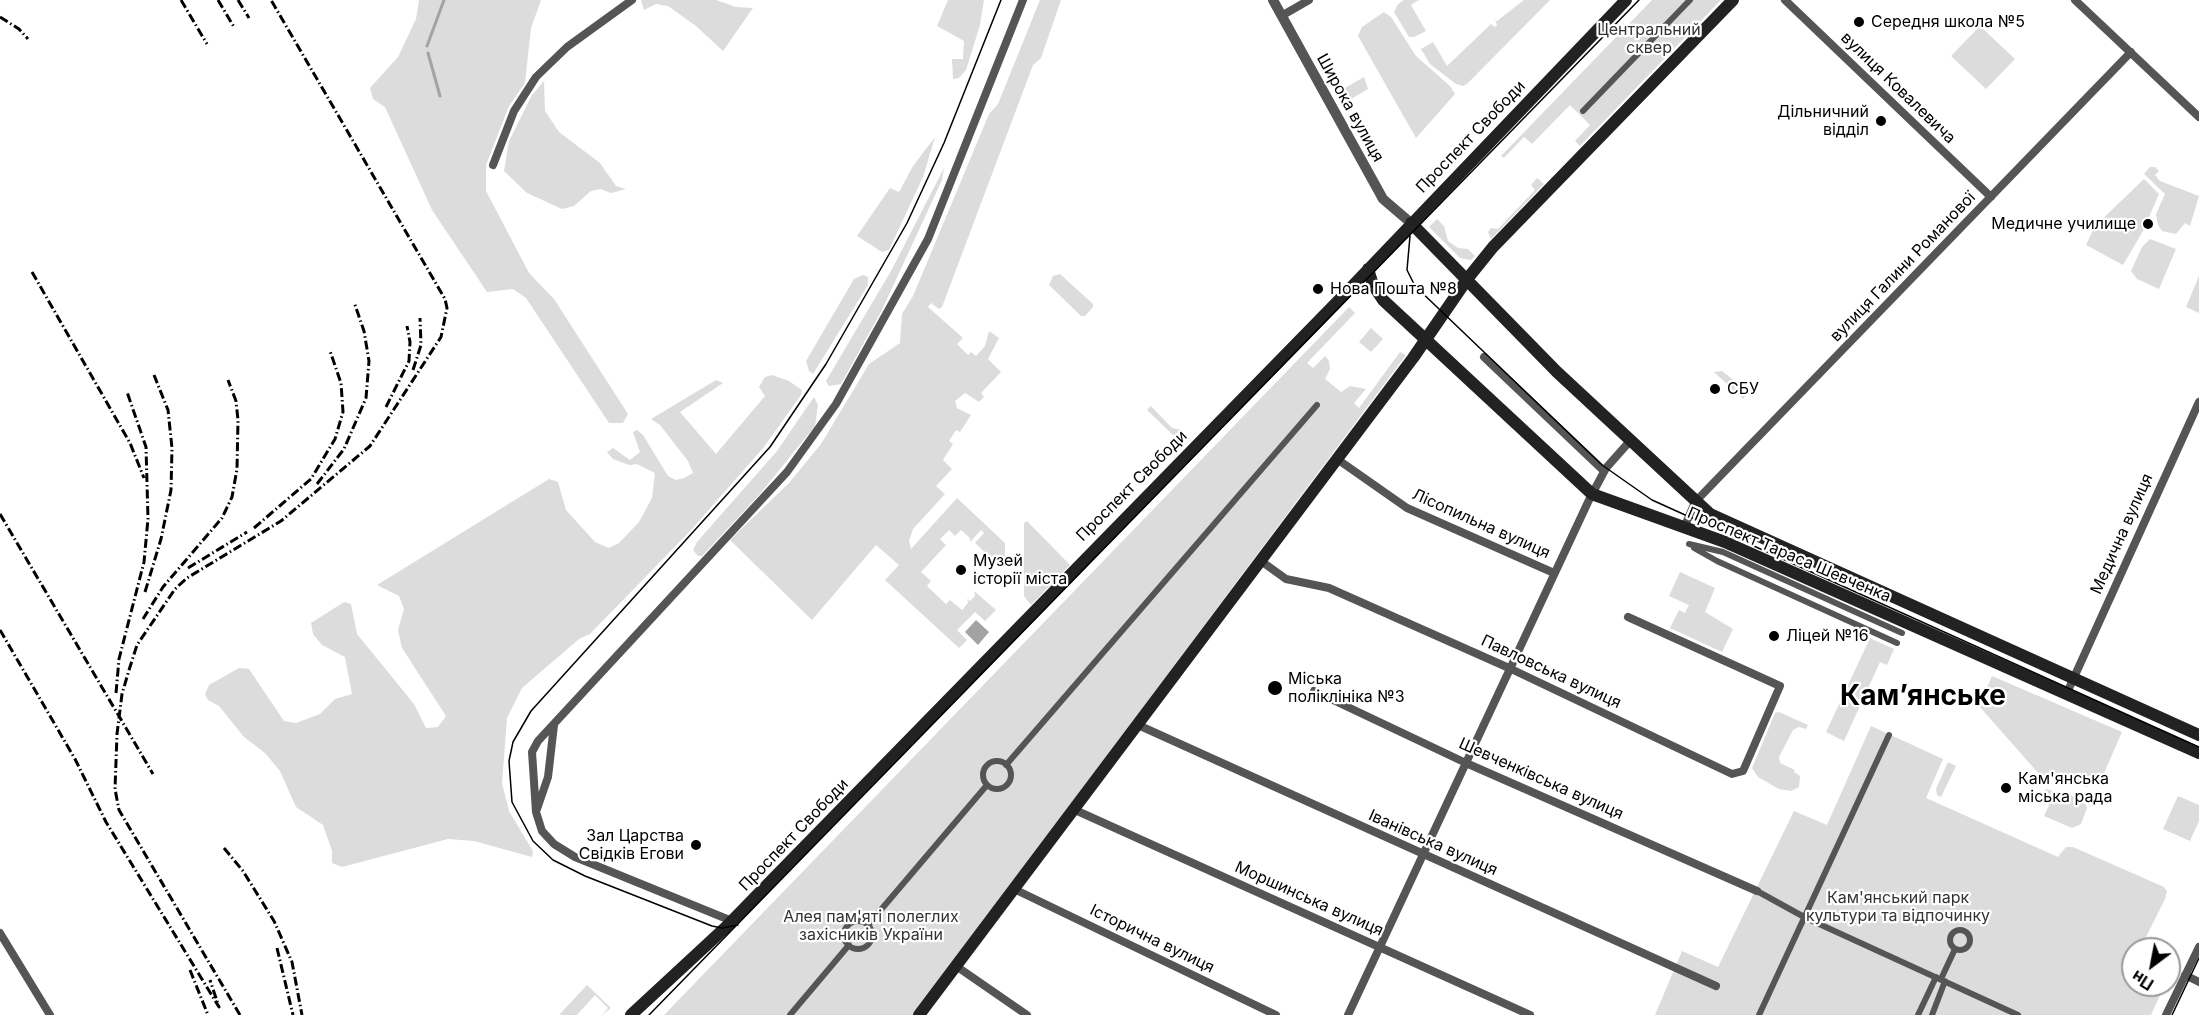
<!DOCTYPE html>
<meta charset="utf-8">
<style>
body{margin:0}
#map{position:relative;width:2199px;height:1015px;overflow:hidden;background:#fff;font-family:Inter,sans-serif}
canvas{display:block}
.north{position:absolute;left:2121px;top:937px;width:60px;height:60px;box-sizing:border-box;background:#fff;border:2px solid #999;border-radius:50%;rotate:212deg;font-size:16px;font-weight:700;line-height:24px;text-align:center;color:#000}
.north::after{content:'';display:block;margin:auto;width:21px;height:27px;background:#000;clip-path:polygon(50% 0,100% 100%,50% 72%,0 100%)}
</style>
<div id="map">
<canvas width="2199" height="1015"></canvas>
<div class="north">Пн</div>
</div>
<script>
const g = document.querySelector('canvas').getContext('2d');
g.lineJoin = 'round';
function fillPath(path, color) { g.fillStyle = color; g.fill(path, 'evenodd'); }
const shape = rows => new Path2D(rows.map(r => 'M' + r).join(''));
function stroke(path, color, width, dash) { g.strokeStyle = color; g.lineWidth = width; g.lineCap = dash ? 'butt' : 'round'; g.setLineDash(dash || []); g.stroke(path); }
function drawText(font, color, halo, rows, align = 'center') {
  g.font = font + ' Inter,sans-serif'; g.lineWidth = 4.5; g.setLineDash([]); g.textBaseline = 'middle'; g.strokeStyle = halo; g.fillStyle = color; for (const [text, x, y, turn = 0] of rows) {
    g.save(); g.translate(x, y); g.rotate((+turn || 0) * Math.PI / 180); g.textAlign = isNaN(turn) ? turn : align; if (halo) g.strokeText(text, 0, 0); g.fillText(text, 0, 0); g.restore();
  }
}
const green = shape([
 [419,0,541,0,531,28,525,83,509,106,486,165,486,191,529,273,554,299,628,414,623,423,609,423,526,298,513,289,487,292,432,210,385,107,373,99,370,88,398,57,416,19],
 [641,0,716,0,736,7,753,8,723,51,696,26,668,6,656,4,644,10],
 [948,0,984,0,980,25,966,70,959,78,953,79,952,59,963,59,964,41,937,26],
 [1040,0,1061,0,1041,58,1033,65,942,307,939,309,931,303,928,307,963,338,957,344,968,355,971,352,976,356,985,346,989,331,999,338,988,359,1001,372,981,393,984,397,979,402,965,393,955,401,957,408,971,415,960,432,956,430,949,441,953,444,943,460,952,469,936,486,945,494,913,529,909,541,911,549,957,498,1005,543,1005,564,1001,568,975,543,984,533,981,530,970,542,970,538,961,530,955,536,949,530,940,539,946,545,921,572,931,581,927,586,946,604,950,600,962,610,968,603,967,599,970,601,975,596,974,591,996,610,985,621,975,612,957,630,967,640,959,648,885,580,899,565,876,545,812,620,730,540,789,483,821,444,869,364,900,343,902,314,913,296,989,114,998,104],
 [1404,0,1419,0,1411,5,1426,31,1414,37,1409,37,1394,12,1398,4],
 [1524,0,1550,0,1467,84,1463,86,1456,84,1430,64,1421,49,1433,42,1447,66,1491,24,1495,27,1497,25,1495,20,1497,21],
 [1652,0,1721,0,1580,146,1575,141,1590,125,1570,105,1532,144,1524,137,1504,158,1501,156],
 [1384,12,1391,17,1416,56,1450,86,1455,94,1416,138,1358,36,1362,27],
 [1980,26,2015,59,1986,89,1951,56],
 [1364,77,1368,89,1351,99,1345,88],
 [544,81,545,111,559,132,600,163,616,186,626,189,611,193,600,189,591,191,574,206,562,209,527,193,504,171,509,141,532,95],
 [935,137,923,177,889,250,882,252,857,236,890,188,899,192,913,166],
 [2150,167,2155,167,2159,171,2155,175,2160,181,2199,196,2190,226,2185,223,2176,234,2162,231,2158,225,2156,214,2165,194,2144,174],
 [944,168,942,180,882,310,841,384,829,386,826,381,891,271],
 [1537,178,1544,184,1491,239,1488,232,1491,228,1498,229,1535,190,1531,185],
 [2144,179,2159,194,2143,231,2123,265,2086,245,2095,226],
 [1437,219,1444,226,1448,241,1458,248,1468,249,1475,256,1471,260,1460,258,1429,227],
 [2150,239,2176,249,2159,289,2137,279,2131,271,2142,247],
 [1060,274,1093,304,1093,307,1085,316,1081,316,1049,285,1053,276],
 [863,275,868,277,868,285,813,374,809,371,806,361,854,279],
 [2199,276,2199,313,2186,307],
 [1349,307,1355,313,1307,363,1313,368,1325,356,1329,361,1330,369,1325,379,1341,392,1350,386,1366,389,1354,403,1359,408,1400,352,1406,355,913,1015,664,1015],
 [1371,328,1383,339,1371,352,1359,342],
 [1722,371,1749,392,1743,399,1714,372],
 [772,375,789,381,802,390,801,395,764,447,692,529,590,634,579,639,522,688,507,718,502,783,509,811,533,851,532,857,474,841,448,839,342,867,332,863,332,851,323,825,296,807,280,771,265,753,244,737,219,706,208,700,205,694,209,685,239,668,249,669,284,721,296,723,320,714,335,699,352,694,345,657,322,645,313,634,311,623,344,602,351,604,357,634,414,704,426,728,438,727,446,716,402,648,398,630,404,609,399,596,377,585,549,479,558,482,566,510,595,542,609,548,619,543,639,522,652,498,655,473,637,464,629,465,613,459,607,452,613,448,630,460,640,452,633,432,637,430,643,435,668,476,676,480,684,478,693,473,688,461,660,425,651,419,716,380,723,383,680,412,716,454,765,396,759,387,765,377],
 [814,397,818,405,815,426,759,495,702,556,698,556,693,550,697,542,777,451],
 [1151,406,1172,428,1183,430,1175,437,1147,410],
 [1027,521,1070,565,1031,605,1024,596,1024,523],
 [1680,572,1715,588,1705,612,1733,629,1722,652,1670,628,1679,610,1685,613,1689,605,1669,596],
 [1870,638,1894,649,1887,665,1880,662,1844,741,1826,732],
 [1992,676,2122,732,2101,780,2087,787,2039,774,1979,706],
 [1779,712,1808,725,1806,729,1799,727,1793,730,1779,757,1780,763,1795,770,1794,772,1800,776,1799,787,1791,791,1779,789,1758,777,1752,768,1775,713],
 [1871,726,1943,759,1926,798,2058,857,2066,847,2073,847,2164,887,2167,891,2165,899,2140,949,2133,949,2133,964,2127,976,2133,980,2133,985,2144,985,2161,993,2151,1015,1655,1015,1682,951,1718,967,1794,811,1827,825],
 [1948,762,1956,766,1941,797,1937,795,1936,789],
 [2046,789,2083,799,2087,808,2081,824,2072,828,2044,816,2053,797,2044,793],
 [2178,796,2199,805,2199,821,2190,841,2163,829],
 [587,985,611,1008,602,1015,608,1008,595,995,577,1015,561,1015,560,1014]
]);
const water = shape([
 [976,620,989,632,978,645,965,632]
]);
const stream = shape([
 [427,46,444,0],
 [428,53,440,96]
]);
const pedestrian = shape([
 [1583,111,1690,0],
 [1689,544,1723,552,1902,633],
 [1694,548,1717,561,1897,643],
 '983 775a14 14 0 1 1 28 0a14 14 0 1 1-28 0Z',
 [1006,765,1317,405],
 [1757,891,1806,918,2018,1015],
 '844 935a14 14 0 1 1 28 0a14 14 0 1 1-28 0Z',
 [868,925,987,785],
 '1950 940a10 10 0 1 1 20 0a10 10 0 1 1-20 0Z',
 [1941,979,1955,949],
 [790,1015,849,945],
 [1759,1015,1889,735],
 [1918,1015,1936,977],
 [1932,1015,1945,981]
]);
const minor = shape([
 [1785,0,1991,197],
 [2075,0,2199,117],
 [1283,15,1309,0],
 [493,165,514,111,536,77,567,47,632,0],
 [1484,357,1604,471],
 [1337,459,1407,508,1554,573],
 [1684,528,1695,502,2131,52],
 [1261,561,1286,579,1329,588,1509,668,1732,774,1743,771,1780,686,1628,617],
 [1314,691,1466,763,1757,891],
 [2066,695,2199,402],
 [1138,725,1716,986],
 [537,809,548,777,554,725],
 [1075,810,1530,1015],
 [1014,889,1276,1015],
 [732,921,575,857,554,844,542,831,536,812,532,752,538,741,787,472,836,404,928,239,1023,0],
 [0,933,50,1015],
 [956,966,1027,1015],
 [2185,975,2199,982],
 [1348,1015,1589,500,1606,468,1630,441],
 [2166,1015,2199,947]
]);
const tertiary = shape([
 [1273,0,1383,199,1411,223]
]);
const secondary = shape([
 [1411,223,1557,372,1710,514,2199,735],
 [1368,269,1373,285,1383,300,1592,494,1725,542,2199,753],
 [631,1015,725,928,1343,296,1626,0],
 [919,1015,1413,358,1468,278,1493,247,1733,0]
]);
const tram = shape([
 [1410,236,1407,270,1415,286,1602,465,1652,500,2199,747],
 [1357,291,1374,286,1422,292],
 [738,925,722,928,712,926,585,876,553,860,533,841,512,802,509,761,513,742,531,711,770,447,826,364,907,223,944,143,1001,0],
 [649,1015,1639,0],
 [2172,1015,2199,958]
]);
const rail = shape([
 [181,0,207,44],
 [218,0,234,27],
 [238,0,249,18],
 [0,17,19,29,28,39],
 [32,272,130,443,144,478],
 [413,370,421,345,420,318],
 [386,407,409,361,410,342,407,326],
 [317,484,344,449,366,398,369,361,364,331,354,302],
 [0,514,153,774],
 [254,528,311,479,335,439,343,412,341,383,330,351],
 [188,568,247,532],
 [145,592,161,539,171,490,172,448,168,410,154,375],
 [143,619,163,587,222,518,232,497,237,469,238,420,236,401,228,380],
 [0,630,75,759,106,822,219,1007,210,980],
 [116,693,119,659,144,562,148,519,146,447,127,392],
 [224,848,243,871,274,921,292,962,302,1015],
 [277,948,293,1015],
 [190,970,208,1015],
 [240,1015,119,810,115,789,117,734,122,694,129,670,137,645,175,589,187,578,281,521,370,446,441,337,447,308,445,299,271,0]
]);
const markers = [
 [1859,22,6,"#000"],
 [1881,121,6,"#000"],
 [2148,224,6,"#000"],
 [1318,289,6,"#000"],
 [1715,389,6,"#000"],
 [961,570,6,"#000"],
 [1774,636,6,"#000"],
 [1275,688,8,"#000"],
 [2006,788,6,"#000"],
 [696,845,6,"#000"]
];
const poiNames = [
 ["Середня школа №5",1871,22],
 ["Дільничний",1869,112,"right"],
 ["відділ",1869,130,"right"],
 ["Медичне училище",2136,224,"right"],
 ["Нова Пошта №8",1330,289],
 ["СБУ",1727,389],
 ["Музей",973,561],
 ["історії міста",973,579],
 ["Ліцей №16",1786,636],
 ["Міська",1288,679],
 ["поліклініка №3",1288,697],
 ["Кам'янська",2018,779],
 ["міська рада",2018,797],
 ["Зал Царства",684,836,"right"],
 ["Свiдкiв Егови",684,854,"right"]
];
const parkNames = [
 ["Центральний",1649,30],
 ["сквер",1649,48],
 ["Кам'янський парк",1898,898],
 ["культури та відпочинку",1898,916],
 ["Алея пам'яті полеглих",871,917],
 ["захісників України",871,935]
];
const streetNames = [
 ["вулиця Ковалевича",1898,88,44],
 ["Широка вулиця",1350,108,61],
 ["Проспект Свободи",1471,137,-46],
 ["вулиця Галини Романової",1903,267,-46],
 ["Проспект Свободи",1132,486,-45],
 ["Лісопильна вулиця",1481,524,24],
 ["Медична вулиця",2122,534,-66],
 ["Проспект Тараса Шевченка",1789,555,23],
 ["Павловська вулиця",1551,672,25],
 ["Шевченківська вулиця",1541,779,24],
 ["Проспект Свободи",794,835,-46],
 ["Іванівська вулиця",1433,843,24],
 ["Моршинська вулиця",1309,899,24],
 ["Історична вулиця",1152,939,26]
];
const townNames = [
 ["Кам’янське",1923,697]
];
fillPath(green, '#dcdcdc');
fillPath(water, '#a3a3a3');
stroke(stream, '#a3a3a3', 3);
stroke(pedestrian, '#555', 6);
stroke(minor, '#555', 8);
stroke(tertiary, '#555', 10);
stroke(secondary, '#222', 12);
stroke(tram, '#000', 1.5);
stroke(rail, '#000', 3, [9, 3, 1.5, 3]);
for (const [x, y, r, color] of markers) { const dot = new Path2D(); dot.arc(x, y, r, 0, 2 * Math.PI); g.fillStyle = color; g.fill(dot); stroke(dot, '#fff', 2); }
drawText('16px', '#000', '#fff', poiNames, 'left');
drawText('16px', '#333', '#fff', parkNames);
drawText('16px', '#000', '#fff', streetNames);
drawText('bold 28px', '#000', '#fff', townNames);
</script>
